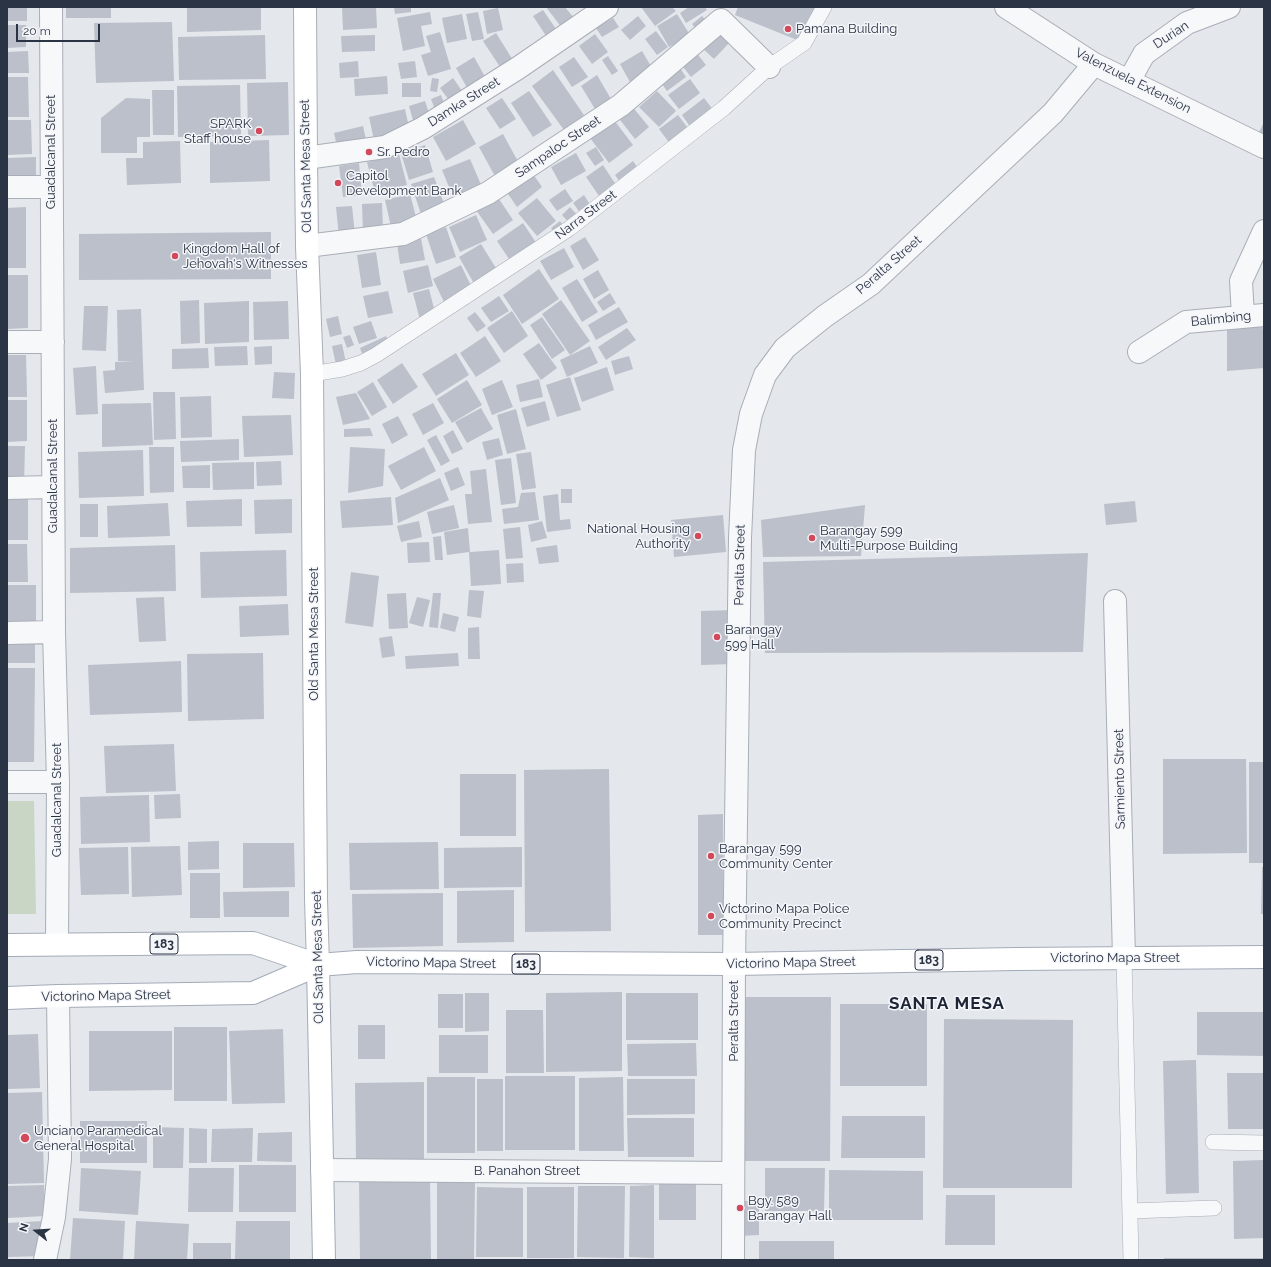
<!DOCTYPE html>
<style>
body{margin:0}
#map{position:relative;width:1271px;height:1267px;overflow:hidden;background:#e4e7ec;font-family:Raleway,sans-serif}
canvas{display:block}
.frame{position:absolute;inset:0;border:8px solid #2b3445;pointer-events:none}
.north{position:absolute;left:16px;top:1211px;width:40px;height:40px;-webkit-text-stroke:3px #f4f6f9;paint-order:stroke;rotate:287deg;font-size:11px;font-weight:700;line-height:16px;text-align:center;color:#2b3445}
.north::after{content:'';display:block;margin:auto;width:14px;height:18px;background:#2b3445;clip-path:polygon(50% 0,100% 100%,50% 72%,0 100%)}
.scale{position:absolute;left:16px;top:24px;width:84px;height:18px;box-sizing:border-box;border:2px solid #2b3445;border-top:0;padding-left:5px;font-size:12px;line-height:14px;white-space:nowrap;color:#2b3445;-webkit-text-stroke:3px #f4f6f9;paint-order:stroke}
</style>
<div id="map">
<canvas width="1271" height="1267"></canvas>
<div class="frame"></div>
<div class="north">N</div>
<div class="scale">20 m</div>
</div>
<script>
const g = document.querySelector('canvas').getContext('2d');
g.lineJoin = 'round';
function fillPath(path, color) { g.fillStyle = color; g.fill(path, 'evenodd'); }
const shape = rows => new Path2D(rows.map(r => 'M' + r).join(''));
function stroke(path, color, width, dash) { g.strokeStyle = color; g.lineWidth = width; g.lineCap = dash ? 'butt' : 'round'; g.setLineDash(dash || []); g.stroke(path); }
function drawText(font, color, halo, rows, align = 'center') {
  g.font = font + ' Raleway,sans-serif'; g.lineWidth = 3; g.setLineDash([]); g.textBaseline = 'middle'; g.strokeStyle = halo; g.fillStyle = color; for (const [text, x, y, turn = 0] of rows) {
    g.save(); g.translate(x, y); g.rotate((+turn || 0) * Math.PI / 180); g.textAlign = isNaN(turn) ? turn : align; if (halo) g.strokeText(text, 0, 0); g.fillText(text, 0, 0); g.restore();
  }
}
const green = shape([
 [7,801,34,801,36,914,7,914]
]);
const building = shape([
 [7,7,27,7,27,21,7,21],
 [66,7,111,7,111,18,66,18],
 [187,7,261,7,261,30,187,32],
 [342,7,376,7,377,28,343,30],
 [394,7,411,7,411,12,395,14],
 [546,7,565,7,574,18,562,28],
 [641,7,672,7,676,11,655,26],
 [689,7,705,7,707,10,686,23,680,13],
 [738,7,816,7,802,42,735,15],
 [498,8,503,30,487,34,483,11],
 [543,10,558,32,548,39,533,16],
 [430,12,432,24,421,26,425,46,403,51,397,18],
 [478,12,484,39,472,41,466,14],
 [462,14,467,39,447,43,442,18],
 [677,14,690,35,669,47,657,26],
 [638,16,646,26,630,40,621,30],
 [702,16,711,26,700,34,692,24],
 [613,18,619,27,602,37,596,28],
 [172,22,174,81,96,83,94,23],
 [7,25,26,25,26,47,7,48],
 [716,29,730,42,714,59,700,46],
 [656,31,668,47,657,55,645,39],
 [440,32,451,69,428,76,421,55,431,52,426,36],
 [496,33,516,65,504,73,483,41],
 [595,34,608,52,592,64,579,46],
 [265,35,266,79,179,80,178,37],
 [375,35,375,51,342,52,341,36],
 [28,51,29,73,7,73,7,52],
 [642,51,652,68,630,82,620,64],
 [695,51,706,65,691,77,680,63],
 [608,56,618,71,612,75,602,60],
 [474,57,488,82,470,93,456,68],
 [574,57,588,77,572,87,559,67],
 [358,61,359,77,340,78,339,63],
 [415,61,417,77,401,79,398,63],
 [676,62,686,77,667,91,657,77],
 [553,70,584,115,564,130,532,86],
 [597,75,611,99,595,109,581,86],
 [387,76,388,94,355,96,354,79],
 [7,77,28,77,29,117,7,117],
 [432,78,439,79,437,92,430,91],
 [453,78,467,98,454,107,440,88],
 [690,79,700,93,679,109,668,95],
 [288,82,289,135,248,136,247,83],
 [402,83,421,83,421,97,402,97],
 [240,85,241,136,178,137,177,86],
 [152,90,174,90,174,135,153,135],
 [529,91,552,125,533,137,511,103],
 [657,91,676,111,659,127,639,107],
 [441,95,447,111,437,115,431,99],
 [126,98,150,99,150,137,137,137,137,153,101,153,101,118],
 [502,98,516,119,500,129,486,108],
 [704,98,714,111,691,128,682,115],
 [425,101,431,119,414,124,409,106],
 [631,105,649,127,635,139,617,116],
 [405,109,410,132,374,140,369,117],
 [678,115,690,131,671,145,659,129],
 [611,116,633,145,609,163,587,134],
 [7,120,31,120,32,154,7,155],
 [463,120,476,144,446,161,433,137],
 [1264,122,1264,140,1257,136],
 [363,126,367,144,338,151,334,133],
 [503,134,521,167,497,180,479,147],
 [269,140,270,181,210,183,210,142],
 [180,141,181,183,127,185,126,158,143,158,143,142],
 [425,145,433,172,409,180,401,153],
 [596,147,604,160,595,166,586,153],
 [576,153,586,171,561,185,551,167],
 [399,154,407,185,375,193,367,162],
 [36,157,36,184,7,185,7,158],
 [470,159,482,187,454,199,442,170],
 [633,161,640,171,622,185,615,175],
 [359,163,362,195,343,197,339,166],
 [603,165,618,188,601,199,586,177],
 [531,171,542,187,517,207,506,191],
 [434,177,445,206,421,214,411,184],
 [565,189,573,201,557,211,549,200],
 [410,194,417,221,391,227,385,200],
 [584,195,591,206,581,214,573,203],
 [497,196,513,220,493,234,476,210],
 [537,198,556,221,537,236,518,213],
 [382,203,383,232,363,232,362,204],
 [352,206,355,235,339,237,336,207],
 [26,207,26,268,7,268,7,208],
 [570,207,580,218,571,225,562,215],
 [476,215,487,240,460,252,449,227],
 [560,221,566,230,557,236,551,228],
 [523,223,537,244,511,262,497,241],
 [446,227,456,257,436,264,426,234],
 [271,232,271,279,79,280,79,234],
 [585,237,599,260,583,270,570,246],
 [421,238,425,260,400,264,397,243],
 [481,244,499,273,476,287,459,257],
 [564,248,574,267,551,280,540,261],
 [376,252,381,285,362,288,357,255],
 [428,265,433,286,408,293,403,271],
 [461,265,472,288,444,302,433,279],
 [539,269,559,299,522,324,503,295],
 [598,270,609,290,594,299,583,279],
 [7,275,28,275,28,328,7,329],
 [577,279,598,312,582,322,562,288],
 [429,289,436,316,420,320,413,293],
 [388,291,393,313,368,318,363,296],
 [610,293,616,303,603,311,597,302],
 [499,296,509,311,491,322,481,308],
 [199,300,200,343,181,344,180,301],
 [561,300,590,341,570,355,542,314],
 [249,301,249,342,205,344,204,303],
 [288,301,289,339,254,340,253,302],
 [84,306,108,306,106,351,82,350],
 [619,307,628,322,596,340,588,325],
 [141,309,144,390,105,393,103,371,115,370,115,362,135,361,118,361,117,310],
 [512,311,528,336,504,353,487,328],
 [475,312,486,326,477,332,467,318],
 [338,316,342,334,330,337,326,319],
 [542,317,565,350,552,359,530,325],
 [371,321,377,338,359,344,353,327],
 [1262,325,1264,336,1264,368,1227,371,1227,329],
 [627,328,636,340,606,360,598,347],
 [350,335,354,345,347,348,343,337],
 [386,336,389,345,363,356,360,348],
 [485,336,501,361,476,377,460,353],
 [539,343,557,368,541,380,523,354],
 [342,344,346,363,336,365,332,346],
 [247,346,248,365,215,366,214,347],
 [272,346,272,364,255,365,254,347],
 [590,346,598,363,567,377,560,360],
 [208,348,209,368,172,369,172,349],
 [456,353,469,375,436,396,422,374],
 [7,355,26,355,27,397,7,397],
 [629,356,633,369,615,375,611,361],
 [402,363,418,387,393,404,377,380],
 [96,366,98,414,76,415,73,368],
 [607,367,614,390,582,402,574,378],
 [274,372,295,373,294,399,272,398],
 [570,377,581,410,557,417,546,385],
 [539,379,543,397,520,402,516,385],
 [467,380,482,405,452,423,437,399],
 [502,380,513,407,492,415,482,389],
 [373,382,387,407,372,416,357,392],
 [153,392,175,392,176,439,154,440],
 [356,393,370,419,343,425,336,397],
 [211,396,212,437,181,438,180,397],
 [7,400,27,400,27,441,7,442],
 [545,401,550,420,527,427,521,408],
 [151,403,153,445,102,447,102,404],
 [433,403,444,423,423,435,412,414],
 [481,408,493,429,467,443,455,422],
 [516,409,526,449,507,454,497,415],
 [291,415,293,455,244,457,242,416],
 [398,416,408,435,392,444,382,424],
 [370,428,373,436,344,437,344,429],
 [453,430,463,449,452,454,443,436],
 [436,435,450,461,441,466,427,440],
 [499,438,503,455,487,460,482,442],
 [239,439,239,460,181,462,180,441],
 [7,446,25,446,24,485,7,485],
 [149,447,174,447,174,492,150,493],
 [350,447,385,449,383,486,348,493],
 [424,447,436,471,401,490,388,466],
 [143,450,144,496,79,498,78,452],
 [531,452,536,488,522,490,516,454],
 [511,458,516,503,501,505,495,460],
 [281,461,282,485,257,486,256,462],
 [254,462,254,489,213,490,212,463],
 [210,465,210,488,183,488,182,466],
 [458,467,465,485,451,491,444,473],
 [486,469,492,522,468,524,465,494,472,494,470,471],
 [440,478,449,500,398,523,395,498],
 [561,489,572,489,572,503,561,503],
 [535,492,539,520,504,524,502,509,518,507,521,493],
 [28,493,28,540,7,540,7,494],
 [558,494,560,520,570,519,571,529,547,532,543,496],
 [391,497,393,525,342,528,340,501],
 [242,499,242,526,187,527,186,501],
 [292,499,292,533,255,534,254,500],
 [1135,501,1137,522,1106,525,1104,504],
 [168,503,170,536,108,538,107,506],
 [80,504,98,504,98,537,80,537],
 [454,505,459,528,432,534,427,512],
 [865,505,861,556,763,557,761,520],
 [723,515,726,552,674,557,671,520],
 [419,521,422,537,401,542,397,526],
 [542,521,547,538,531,542,528,525],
 [520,527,523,558,506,559,503,529],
 [468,528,470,552,499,550,501,584,471,586,469,552,447,555,444,532],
 [441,536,443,560,435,560,433,537],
 [429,542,430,562,408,563,407,543],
 [7,544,27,544,28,582,7,582],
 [175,545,176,591,70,593,70,548],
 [557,545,559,562,539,564,536,548],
 [286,550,287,596,201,598,200,552],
 [1088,553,1083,652,765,653,763,562],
 [523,563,524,582,507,583,506,564],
 [351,572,379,576,373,627,345,623],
 [7,585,36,585,36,631,7,632],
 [469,590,484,591,481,618,467,616],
 [406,593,408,628,389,629,387,594],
 [433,593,441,593,438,628,429,627],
 [164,597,166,641,139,642,136,598],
 [417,597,430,600,423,627,409,623],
 [288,604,289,635,240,637,239,606],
 [733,610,733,664,701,665,701,611],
 [443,613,459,617,455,632,440,628],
 [479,627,480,659,468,659,468,628],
 [392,636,395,656,382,658,379,638],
 [7,642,35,642,35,663,7,663],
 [263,653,264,719,188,721,187,654],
 [458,653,459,666,406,669,405,656],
 [181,661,182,712,90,715,88,665],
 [7,668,35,668,34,762,7,762],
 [174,744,176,791,106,793,104,746],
 [1163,759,1246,759,1247,853,1163,854],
 [1249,762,1264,762,1264,863,1249,863],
 [609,769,611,931,525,932,524,770],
 [460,774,516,774,516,836,460,836],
 [180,794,181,818,155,819,154,795],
 [149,795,150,842,81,844,80,797],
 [723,814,723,935,698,935,698,815],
 [219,841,219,869,188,870,188,842],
 [438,842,439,889,350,890,349,843],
 [243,843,294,843,295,887,243,888],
 [180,846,182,895,132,897,131,847],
 [128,847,129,894,81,895,79,848],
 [522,847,522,887,444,888,444,848],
 [1262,867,1264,867,1264,914,1261,914],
 [190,873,220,873,220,918,190,918],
 [514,890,514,942,457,943,457,891],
 [289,891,289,917,224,917,223,892],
 [443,893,443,946,353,948,352,894],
 [622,992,622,1071,546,1072,546,993],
 [465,993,489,993,489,1031,465,1032],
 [626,993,698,993,698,1040,626,1040],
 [438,994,463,994,463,1028,438,1028],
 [744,997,831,997,830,1161,743,1161],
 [840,1004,927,1004,927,1086,840,1086],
 [506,1010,543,1010,544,1073,506,1073],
 [1197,1012,1264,1012,1264,1056,1197,1055],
 [944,1019,1073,1020,1072,1188,943,1188],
 [358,1025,385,1025,385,1059,358,1059],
 [174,1027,227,1027,227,1101,174,1101],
 [283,1029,285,1103,232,1104,229,1031],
 [89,1031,172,1031,172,1090,89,1091],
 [38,1034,40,1088,7,1089,7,1035],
 [439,1035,488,1035,488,1073,439,1073],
 [696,1043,697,1076,628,1076,627,1044],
 [1196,1060,1199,1193,1166,1194,1163,1061],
 [1227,1073,1264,1073,1264,1129,1228,1129],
 [505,1076,575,1076,575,1150,505,1150],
 [427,1077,475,1077,475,1153,427,1153],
 [623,1077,624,1151,579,1151,579,1078],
 [477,1079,503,1079,503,1151,477,1151],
 [627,1079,695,1079,695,1114,627,1115],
 [424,1082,424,1159,356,1159,355,1083],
 [42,1092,44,1183,7,1184,7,1093],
 [842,1116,925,1116,925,1158,841,1158],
 [627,1118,694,1118,694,1157,628,1157],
 [80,1121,147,1121,147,1163,80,1163],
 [153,1127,184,1128,183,1168,153,1168],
 [189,1128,207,1129,207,1163,189,1163],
 [253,1128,252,1162,211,1162,212,1129],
 [292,1132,292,1162,257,1161,258,1133],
 [1264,1160,1264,1238,1234,1239,1233,1161],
 [239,1165,296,1165,296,1212,239,1212],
 [81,1168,141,1171,138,1215,79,1211],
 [189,1168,234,1168,233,1212,188,1212],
 [765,1168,825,1168,824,1211,765,1211],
 [829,1170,923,1171,923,1220,829,1220],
 [430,1179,431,1260,360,1260,359,1180],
 [437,1181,475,1182,474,1260,437,1260],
 [659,1182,696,1182,696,1220,659,1220],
 [44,1185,45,1216,7,1218,7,1186],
 [654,1185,654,1258,629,1257,630,1186],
 [578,1186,625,1186,624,1258,577,1257],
 [477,1187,523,1188,523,1257,476,1257],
 [527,1187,574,1187,574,1258,527,1258],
 [946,1195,995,1195,995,1245,945,1245],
 [738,1201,759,1201,759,1235,738,1236],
 [73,1218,125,1221,123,1260,70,1260],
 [44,1221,45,1256,7,1257,7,1223],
 [136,1221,189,1224,187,1260,134,1260],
 [236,1221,290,1221,290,1260,235,1260],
 [759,1241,834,1241,834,1260,759,1260],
 [193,1243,231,1243,231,1260,193,1260],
 [1164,1258,1264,1258,1264,1260,1164,1260]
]);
const service = shape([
 [312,374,342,369,361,363,376,355,570,228,724,108,769,67,804,43,824,7],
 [1124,958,1131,1260],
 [1213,1142,1264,1143],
 [1130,1211,1214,1208]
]);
const pedestrian = shape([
 [307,246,403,234,488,193,621,105,721,20,769,67]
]);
const minor = shape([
 [51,7,54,632,58,782,57,944],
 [1006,7,1094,64,1264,147],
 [1129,81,1144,54,1187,23,1229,7],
 [306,158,385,147,423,128,518,68,607,7],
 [7,187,52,187],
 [1243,317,1241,281,1264,231],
 [7,342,53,342],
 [1139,352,1186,322,1264,315],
 [7,488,53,487],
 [1115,601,1124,958],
 [7,633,54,632],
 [7,782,58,782],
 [322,1170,733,1173],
 [45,1260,54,1217,60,1159,58,996],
 [733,1260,734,964,740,538,744,450,751,414,765,375,785,348,825,316,871,284,1053,113,1094,64]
]);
const secondary = shape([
 [305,7,306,158,307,246,312,374,316,899,318,965]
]);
const primary = shape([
 [7,945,253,943,318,965],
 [318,965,324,1260],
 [7,998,58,996,253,993,318,965,357,962,734,964,1016,959,1264,957]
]);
const markers = [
 [788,29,4,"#d1495b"],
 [259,131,4,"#d1495b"],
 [369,152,4,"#d1495b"],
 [338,183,4,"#d1495b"],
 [175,256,4,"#d1495b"],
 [698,536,4,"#d1495b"],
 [812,538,4,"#d1495b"],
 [717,637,4,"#d1495b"],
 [711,856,4,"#d1495b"],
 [711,916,4,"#d1495b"],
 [25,1138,5,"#d1495b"],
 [740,1208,4,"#d1495b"]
];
const shields = [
 [164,944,28],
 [929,960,28],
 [526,964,28]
];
const shieldNames = [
 ["183",164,944],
 ["183",929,960],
 ["183",526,964]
];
const poiNames = [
 ["Pamana Building",796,29],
 ["SPARK",251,124,"right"],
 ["Staff house",251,139,"right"],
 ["Sr. Pedro",377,152],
 ["Capitol",346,176],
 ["Development Bank",346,191],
 ["Kingdom Hall of",183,249],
 ["Jehovah's Witnesses",183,264],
 ["National Housing",690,529,"right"],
 ["Authority",690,544,"right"],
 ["Barangay 599",820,531],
 ["Multi-Purpose Building",820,546],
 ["Barangay",725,630],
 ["599 Hall",725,645],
 ["Barangay 599",719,849],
 ["Community Center",719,864],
 ["Victorino Mapa Police",719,909],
 ["Community Precinct",719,924],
 ["Unciano Paramedical",34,1131],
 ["General Hospital",34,1146],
 ["Bgy. 589",748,1201],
 ["Barangay Hall",748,1216]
];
const streetNames = [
 ["Durian",1171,35,-33],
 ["Valenzuela Extension",1133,81,27],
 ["Damka Street",464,102,-32],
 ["Sampaloc Street",558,147,-34],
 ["Guadalcanal Street",51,152,-90],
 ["Old Santa Mesa Street",306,166,-91],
 ["Narra Street",586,215,-37],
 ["Peralta Street",889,265,-41],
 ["Balimbing",1221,319,-6],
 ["Guadalcanal Street",53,476,-90],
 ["Peralta Street",740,565,-89],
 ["Old Santa Mesa Street",314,634,-90],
 ["Sarmiento Street",1120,779,-91],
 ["Guadalcanal Street",57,800,-90],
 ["Old Santa Mesa Street",318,957,-91],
 ["Victorino Mapa Street",1115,958],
 ["Victorino Mapa Street",431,963,1],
 ["Victorino Mapa Street",791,963,-1],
 ["Victorino Mapa Street",106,996,-1],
 ["Peralta Street",734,1021,-90],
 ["B. Panahon Street",527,1171]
];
const districtNames = [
 ["SANTA MESA",947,1004]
];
fillPath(green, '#c9d6c5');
fillPath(building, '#bbc0ca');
stroke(service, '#a9aeb7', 16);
stroke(pedestrian, '#a9aeb7', 24);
stroke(minor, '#a9aeb7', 24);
stroke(secondary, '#a9aeb7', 24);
stroke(primary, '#a3abb8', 24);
stroke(service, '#f7f8fa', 15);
stroke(pedestrian, '#f7f8fa', 22);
stroke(minor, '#f7f8fa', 22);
stroke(secondary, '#fff', 22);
stroke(primary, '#fff', 22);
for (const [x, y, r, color] of markers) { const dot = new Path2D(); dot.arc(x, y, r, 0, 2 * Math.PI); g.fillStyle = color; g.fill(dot); stroke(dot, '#f4f6f9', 1.5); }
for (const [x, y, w] of shields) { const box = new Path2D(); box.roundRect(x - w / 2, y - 10, w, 20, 3); g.fillStyle = '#f4f6f9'; g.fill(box); stroke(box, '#2b3445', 1); }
drawText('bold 12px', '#2b3445', null, shieldNames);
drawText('13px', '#2b3445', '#f4f6f9', poiNames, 'left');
drawText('13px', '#2b3445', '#f4f6f9', streetNames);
g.letterSpacing = '1px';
drawText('bold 17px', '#1d2536', '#f4f6f9', districtNames);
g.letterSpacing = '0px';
</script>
